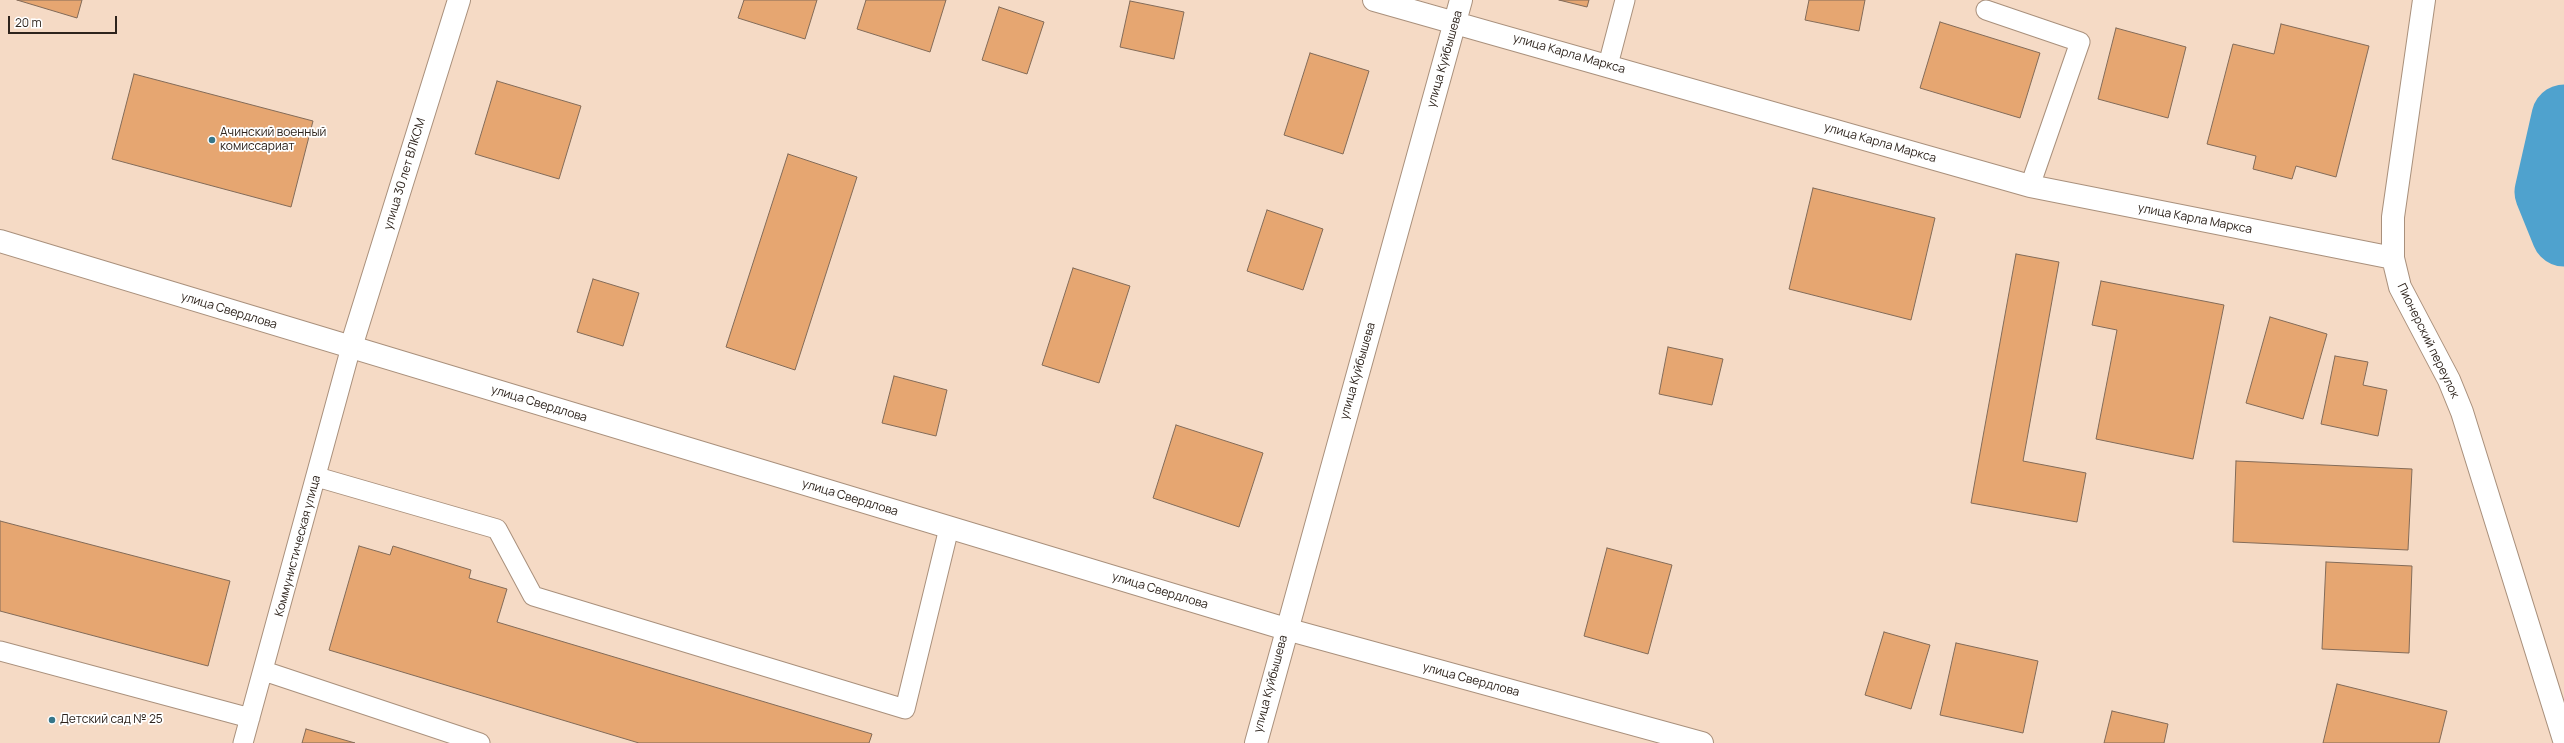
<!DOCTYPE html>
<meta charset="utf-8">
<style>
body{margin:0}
#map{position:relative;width:2564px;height:743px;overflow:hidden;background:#f5dac5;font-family:Manrope,sans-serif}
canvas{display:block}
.scale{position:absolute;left:8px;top:16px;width:109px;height:18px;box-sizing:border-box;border:2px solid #2d231c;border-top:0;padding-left:5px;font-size:12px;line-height:14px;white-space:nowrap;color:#2d231c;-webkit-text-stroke:3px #fff;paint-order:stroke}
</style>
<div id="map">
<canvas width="2564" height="743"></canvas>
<div class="scale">20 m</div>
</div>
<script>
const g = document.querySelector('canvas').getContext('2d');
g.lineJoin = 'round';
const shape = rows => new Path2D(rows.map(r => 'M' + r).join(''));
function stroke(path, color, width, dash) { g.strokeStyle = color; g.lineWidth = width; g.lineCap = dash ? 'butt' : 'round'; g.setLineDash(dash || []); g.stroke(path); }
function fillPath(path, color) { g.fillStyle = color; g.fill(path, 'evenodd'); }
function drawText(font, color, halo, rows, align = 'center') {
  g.font = font + ' Manrope,sans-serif'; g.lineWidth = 3.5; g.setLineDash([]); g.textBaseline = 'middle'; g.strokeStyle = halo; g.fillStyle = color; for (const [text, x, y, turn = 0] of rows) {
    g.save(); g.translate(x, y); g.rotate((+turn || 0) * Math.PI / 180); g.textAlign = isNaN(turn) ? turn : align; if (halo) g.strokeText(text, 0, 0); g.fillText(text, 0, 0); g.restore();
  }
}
const river = shape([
 [2564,117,2547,192,2564,234]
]);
const building = shape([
 [17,0,82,0,77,18,17,0],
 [744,0,817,0,805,39,738,18,744,0],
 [866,0,946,0,930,52,857,29,866,0],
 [1559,0,1589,0,1587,7,1559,0],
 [1809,0,1865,0,1859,31,1805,20,1809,0],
 [1130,1,1184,12,1174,59,1120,47,1130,1],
 [999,7,1044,22,1027,74,982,60,999,7],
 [1940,22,2040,53,2020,118,1920,88,1940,22],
 [2281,24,2369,46,2336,177,2296,166,2292,179,2253,169,2256,156,2207,144,2233,44,2274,54,2281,24],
 [2116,28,2186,47,2168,118,2098,99,2116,28],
 [1310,53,1369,71,1343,154,1284,135,1310,53],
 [134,74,313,121,291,207,112,159,134,74],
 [497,81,581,106,559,179,475,154,497,81],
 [788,154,857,177,795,370,726,347,788,154],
 [1813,188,1935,218,1911,320,1789,289,1813,188],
 [1267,210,1323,229,1303,290,1247,271,1267,210],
 [2016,254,2059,262,2023,461,2086,473,2077,522,1971,503,2016,254],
 [1073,268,1130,286,1099,383,1042,365,1073,268],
 [593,279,639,293,623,346,577,332,593,279],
 [2101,281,2224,305,2193,459,2096,439,2117,330,2092,325,2101,281],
 [2270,317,2327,334,2303,419,2246,403,2270,317],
 [1668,347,1723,359,1712,405,1659,394,1668,347],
 [2335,356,2368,362,2363,385,2387,390,2378,436,2321,424,2335,356],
 [894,376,947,390,936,436,882,423,894,376],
 [1176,425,1263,453,1239,527,1153,498,1176,425],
 [2236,461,2412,469,2408,550,2233,542,2236,461],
 [0,521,230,581,208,666,0,611,0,521],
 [359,546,390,555,393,546,471,570,469,578,507,589,497,622,872,734,869,743,639,743,329,650,359,546],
 [1607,548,1672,565,1648,654,1584,636,1607,548],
 [2326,562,2412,566,2409,653,2322,649,2326,562],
 [1884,632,1930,645,1911,709,1865,695,1884,632],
 [1956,643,2038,661,2023,733,1940,715,1956,643],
 [2337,684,2447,711,2439,743,2323,743,2337,684],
 [2112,711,2168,724,2164,743,2104,743,2112,711],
 [306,729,355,743,302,743,306,729]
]);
const service = shape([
 [1986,10,2080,42,2030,186],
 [1608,65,1625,0],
 [317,477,497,529,533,596,905,709,949,528],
 [0,651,250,718],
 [264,671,480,743],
 [243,743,351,347]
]);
const minor = shape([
 [1374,0,2030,186,2393,258],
 [2424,0,2393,217,2393,258,2400,287,2449,380,2462,412,2564,740],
 [351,347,459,0],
 [1256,743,1461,0]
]);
const secondary = shape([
 [0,241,1286,629,1702,743]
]);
const markers = [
 [212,140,4,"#367689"],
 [52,720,4,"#367689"]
];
const streetNames = [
 ["улица Карла Маркса",1569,54,16],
 ["улица Куйбышева",1445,59,-74],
 ["улица Карла Маркса",1880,143,16],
 ["улица 30 лет ВЛКСМ",405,174,-73],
 ["улица Карла Маркса",2195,219,11],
 ["улица Свердлова",229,311,17],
 ["Пионерский переулок",2428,341,64],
 ["улица Куйбышева",1358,371,-74],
 ["улица Свердлова",539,404,17],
 ["улица Свердлова",850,498,17],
 ["Коммунистическая улица",298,546,-75],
 ["улица Свердлова",1160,591,17],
 ["улица Свердлова",1471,680,15],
 ["улица Куйбышева",1271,684,-75]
];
const poiNames = [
 ["Ачинский военный",220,133],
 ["комиссариат",220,147],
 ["Детский сад № 25",60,720]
];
stroke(river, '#4fa2ce', 65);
fillPath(building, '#e6a671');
stroke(building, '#836b58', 1);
stroke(service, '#a9907c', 21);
stroke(minor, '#a9907c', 24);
stroke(secondary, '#a9907c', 24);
stroke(service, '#fff', 19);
stroke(minor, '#fff', 22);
stroke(secondary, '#fff', 22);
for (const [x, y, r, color] of markers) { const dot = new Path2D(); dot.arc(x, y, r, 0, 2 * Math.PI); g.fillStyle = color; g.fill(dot); stroke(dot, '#fff', 1.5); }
drawText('12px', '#2d231c', '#fff', streetNames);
drawText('12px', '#2d231c', '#fff', poiNames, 'left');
</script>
